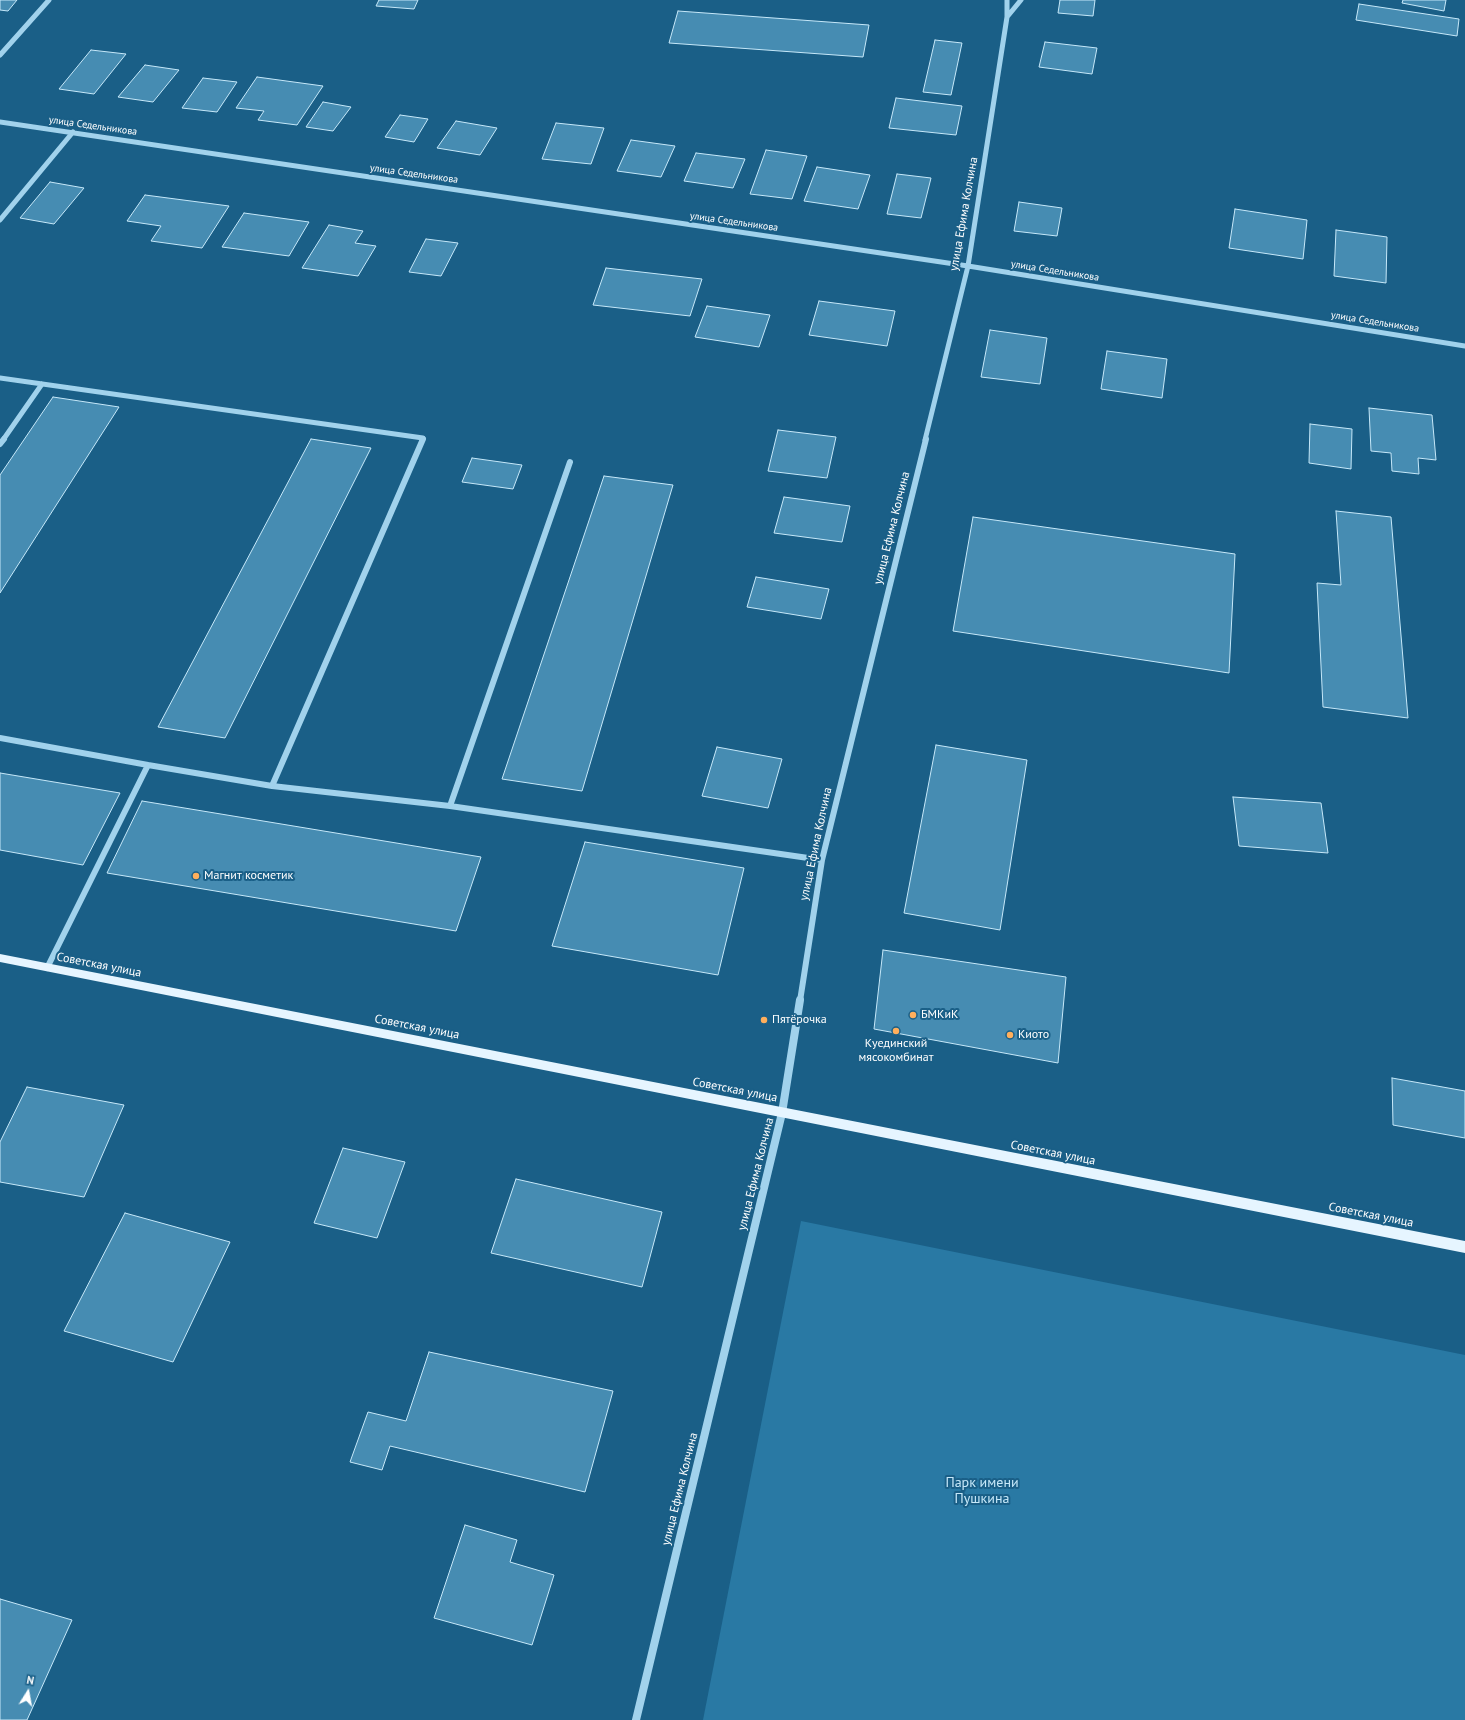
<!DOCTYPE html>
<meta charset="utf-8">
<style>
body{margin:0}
#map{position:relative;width:1465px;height:1720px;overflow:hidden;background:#1a5f87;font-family:"PT Sans",sans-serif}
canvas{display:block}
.north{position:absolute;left:8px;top:1672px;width:40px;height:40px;-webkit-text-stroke:3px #1a5f87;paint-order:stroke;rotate:11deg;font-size:11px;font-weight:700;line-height:16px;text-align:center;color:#fff}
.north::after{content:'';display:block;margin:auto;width:14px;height:18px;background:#fff;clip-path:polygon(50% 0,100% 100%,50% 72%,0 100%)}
</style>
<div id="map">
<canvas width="1465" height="1720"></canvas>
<div class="north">N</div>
</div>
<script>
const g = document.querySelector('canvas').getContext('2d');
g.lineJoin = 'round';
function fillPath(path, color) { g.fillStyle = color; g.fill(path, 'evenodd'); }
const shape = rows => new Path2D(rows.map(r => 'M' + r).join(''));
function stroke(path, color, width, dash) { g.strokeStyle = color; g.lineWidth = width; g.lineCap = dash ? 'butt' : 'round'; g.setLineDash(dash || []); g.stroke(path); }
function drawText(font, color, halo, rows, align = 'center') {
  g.font = font + ' "PT Sans",sans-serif'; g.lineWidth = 4; g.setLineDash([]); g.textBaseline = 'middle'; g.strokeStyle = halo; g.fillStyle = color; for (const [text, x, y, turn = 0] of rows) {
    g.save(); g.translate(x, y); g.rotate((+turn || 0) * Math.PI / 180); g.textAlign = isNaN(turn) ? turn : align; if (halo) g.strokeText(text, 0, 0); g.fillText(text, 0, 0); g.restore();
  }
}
const green = shape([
 [801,1221,1465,1355,1465,1720,703,1720]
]);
const building = shape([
 [0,0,17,0,8,11,0,10,0,0],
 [379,0,418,0,414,9,376,6,379,0],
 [1060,0,1095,0,1093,16,1058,13,1060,0],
 [1403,0,1446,0,1444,11,1402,3,1403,0],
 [1359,4,1459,19,1457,36,1356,20,1359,4],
 [678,11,869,25,863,57,669,43,678,11],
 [935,40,962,43,951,95,923,92,935,40],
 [1045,42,1097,48,1092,74,1039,67,1045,42],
 [91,50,126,54,94,94,59,89,91,50],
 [145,65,179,70,153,102,118,97,145,65],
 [257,77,323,86,297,125,258,120,264,111,236,108,257,77],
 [203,78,237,82,217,112,182,108,203,78],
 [896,98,962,106,956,135,889,128,896,98],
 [323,102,351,107,333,131,306,127,323,102],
 [400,115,428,119,414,142,385,137,400,115],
 [456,121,497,128,480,155,437,148,456,121],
 [556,123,604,128,591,164,542,159,556,123],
 [631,140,675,146,661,177,617,171,631,140],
 [766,150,807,156,792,199,750,194,766,150],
 [696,153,745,159,733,188,684,181,696,153],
 [817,167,870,175,858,209,804,201,817,167],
 [897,174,931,178,921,218,887,214,897,174],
 [50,182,84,188,54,224,20,218,50,182],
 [145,195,229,206,202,248,151,241,161,226,127,221,145,195],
 [1019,202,1062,208,1057,236,1014,231,1019,202],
 [1235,209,1307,220,1303,259,1229,248,1235,209],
 [244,213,309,222,289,256,222,247,244,213],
 [329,225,363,231,355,243,376,246,358,276,302,268,329,225],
 [1336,230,1387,237,1386,283,1334,276,1336,230],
 [426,239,458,243,441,276,409,272,426,239],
 [606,268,702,279,690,316,593,305,606,268],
 [819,301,895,311,887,346,809,335,819,301],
 [707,306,770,315,759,347,695,337,707,306],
 [990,330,1047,338,1040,384,981,377,990,330],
 [1107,351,1167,359,1162,398,1101,389,1107,351],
 [53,397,119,407,0,593,0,475,53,397],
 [1369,408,1432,415,1436,460,1418,458,1419,474,1392,471,1391,453,1371,451,1369,408],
 [1310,424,1352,429,1351,469,1309,463,1310,424],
 [778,430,836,437,827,478,768,471,778,430],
 [311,439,371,448,225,738,158,727,311,439],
 [472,458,522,465,513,489,462,482,472,458],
 [604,476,673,485,582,791,502,779,604,476],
 [784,497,850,506,842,542,774,533,784,497],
 [1336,511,1391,517,1408,718,1323,707,1317,583,1341,585,1336,511],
 [973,517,1235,554,1229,673,953,631,973,517],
 [756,577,829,589,821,619,747,607,756,577],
 [936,745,1027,760,1000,930,904,913,936,745],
 [717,747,782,759,768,808,702,796,717,747],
 [0,773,120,793,83,865,0,850,0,773],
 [1233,797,1321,803,1328,853,1239,846,1233,797],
 [142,801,481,857,456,931,107,873,142,801],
 [585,842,744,868,718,975,552,946,585,842],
 [883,950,1066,977,1058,1063,874,1029,883,950],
 [1392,1078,1465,1091,1465,1138,1393,1125,1392,1078],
 [27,1087,124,1105,84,1197,0,1182,0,1142,27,1087],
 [343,1148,405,1162,377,1238,314,1223,343,1148],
 [516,1179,662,1212,642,1287,491,1253,516,1179],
 [125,1213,230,1242,173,1362,64,1331,125,1213],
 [429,1352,613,1391,585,1492,390,1446,382,1470,350,1462,368,1412,406,1421,429,1352],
 [465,1525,517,1540,510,1562,554,1575,532,1645,434,1618,465,1525],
 [0,1599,72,1620,27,1720,0,1720,0,1599]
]);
const minorFar2 = shape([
 [1007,0,1007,17],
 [0,55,49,0],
 [0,122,968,266,1465,346],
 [0,220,73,132],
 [0,378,423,438,422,440],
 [3,440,42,384],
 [925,440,968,266,1007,17,1021,0]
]);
const minorFar1 = shape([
 [0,444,4,439],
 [0,738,148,765],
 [272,786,423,439],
 [450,806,570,462],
 [47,968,148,765,272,786,450,806,822,860],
 [800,1001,822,860,926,439]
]);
const minor = shape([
 [636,1720,782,1113,800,1000]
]);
const major = shape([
 [0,954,1465,1241,1465,1253,0,962,0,954]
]);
const markers = [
 [196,876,4,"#ffaf5c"],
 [913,1015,4,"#ffaf5c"],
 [764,1020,4,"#ffaf5c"],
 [896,1031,4,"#ffaf5c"],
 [1010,1035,4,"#ffaf5c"]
];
const farStreetnames = [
 ["улица Седельникова",93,126,8],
 ["улица Седельникова",414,174,8],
 ["улица Седельникова",734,222,8],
 ["улица Седельникова",1055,271,9],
 ["улица Седельникова",1375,322,9]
];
const streetNames = [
 ["улица Ефима Колчина",964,214,-80],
 ["улица Ефима Колчина",892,528,-76],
 ["улица Ефима Колчина",816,844,-78],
 ["Советская улица",99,965,11],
 ["Советская улица",417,1027,11],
 ["Советская улица",735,1090,11],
 ["Советская улица",1053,1153,11],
 ["улица Ефима Колчина",756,1174,-76],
 ["Советская улица",1371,1215,11],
 ["улица Ефима Колчина",680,1489,-76]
];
const poiNames = [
 ["Магнит косметик",204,876],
 ["БМКиК",921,1015],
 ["Пятёрочка",772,1020],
 ["Киото",1018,1035],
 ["Куединский",896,1044,"center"],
 ["мясокомбинат",896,1058,"center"]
];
const nearParknames = [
 ["Парк имени",982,1483],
 ["Пушкина",982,1499]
];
fillPath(green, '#2979a4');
fillPath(building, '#468cb2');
stroke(building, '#c6e8f9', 1);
stroke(minorFar2, '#a1d2ec', 5);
stroke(minorFar1, '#a1d2ec', 6);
stroke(minor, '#a1d2ec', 8);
fillPath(major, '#e6f5ff');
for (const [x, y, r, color] of markers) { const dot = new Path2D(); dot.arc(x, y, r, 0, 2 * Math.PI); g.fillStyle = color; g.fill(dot); stroke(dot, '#1a5f87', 1.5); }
drawText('10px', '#fff', '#1a5f87', farStreetnames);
drawText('12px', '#fff', '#1a5f87', streetNames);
drawText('12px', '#fff', '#1a5f87', poiNames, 'left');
drawText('14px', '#c6e8f9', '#1a5f87', nearParknames);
</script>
